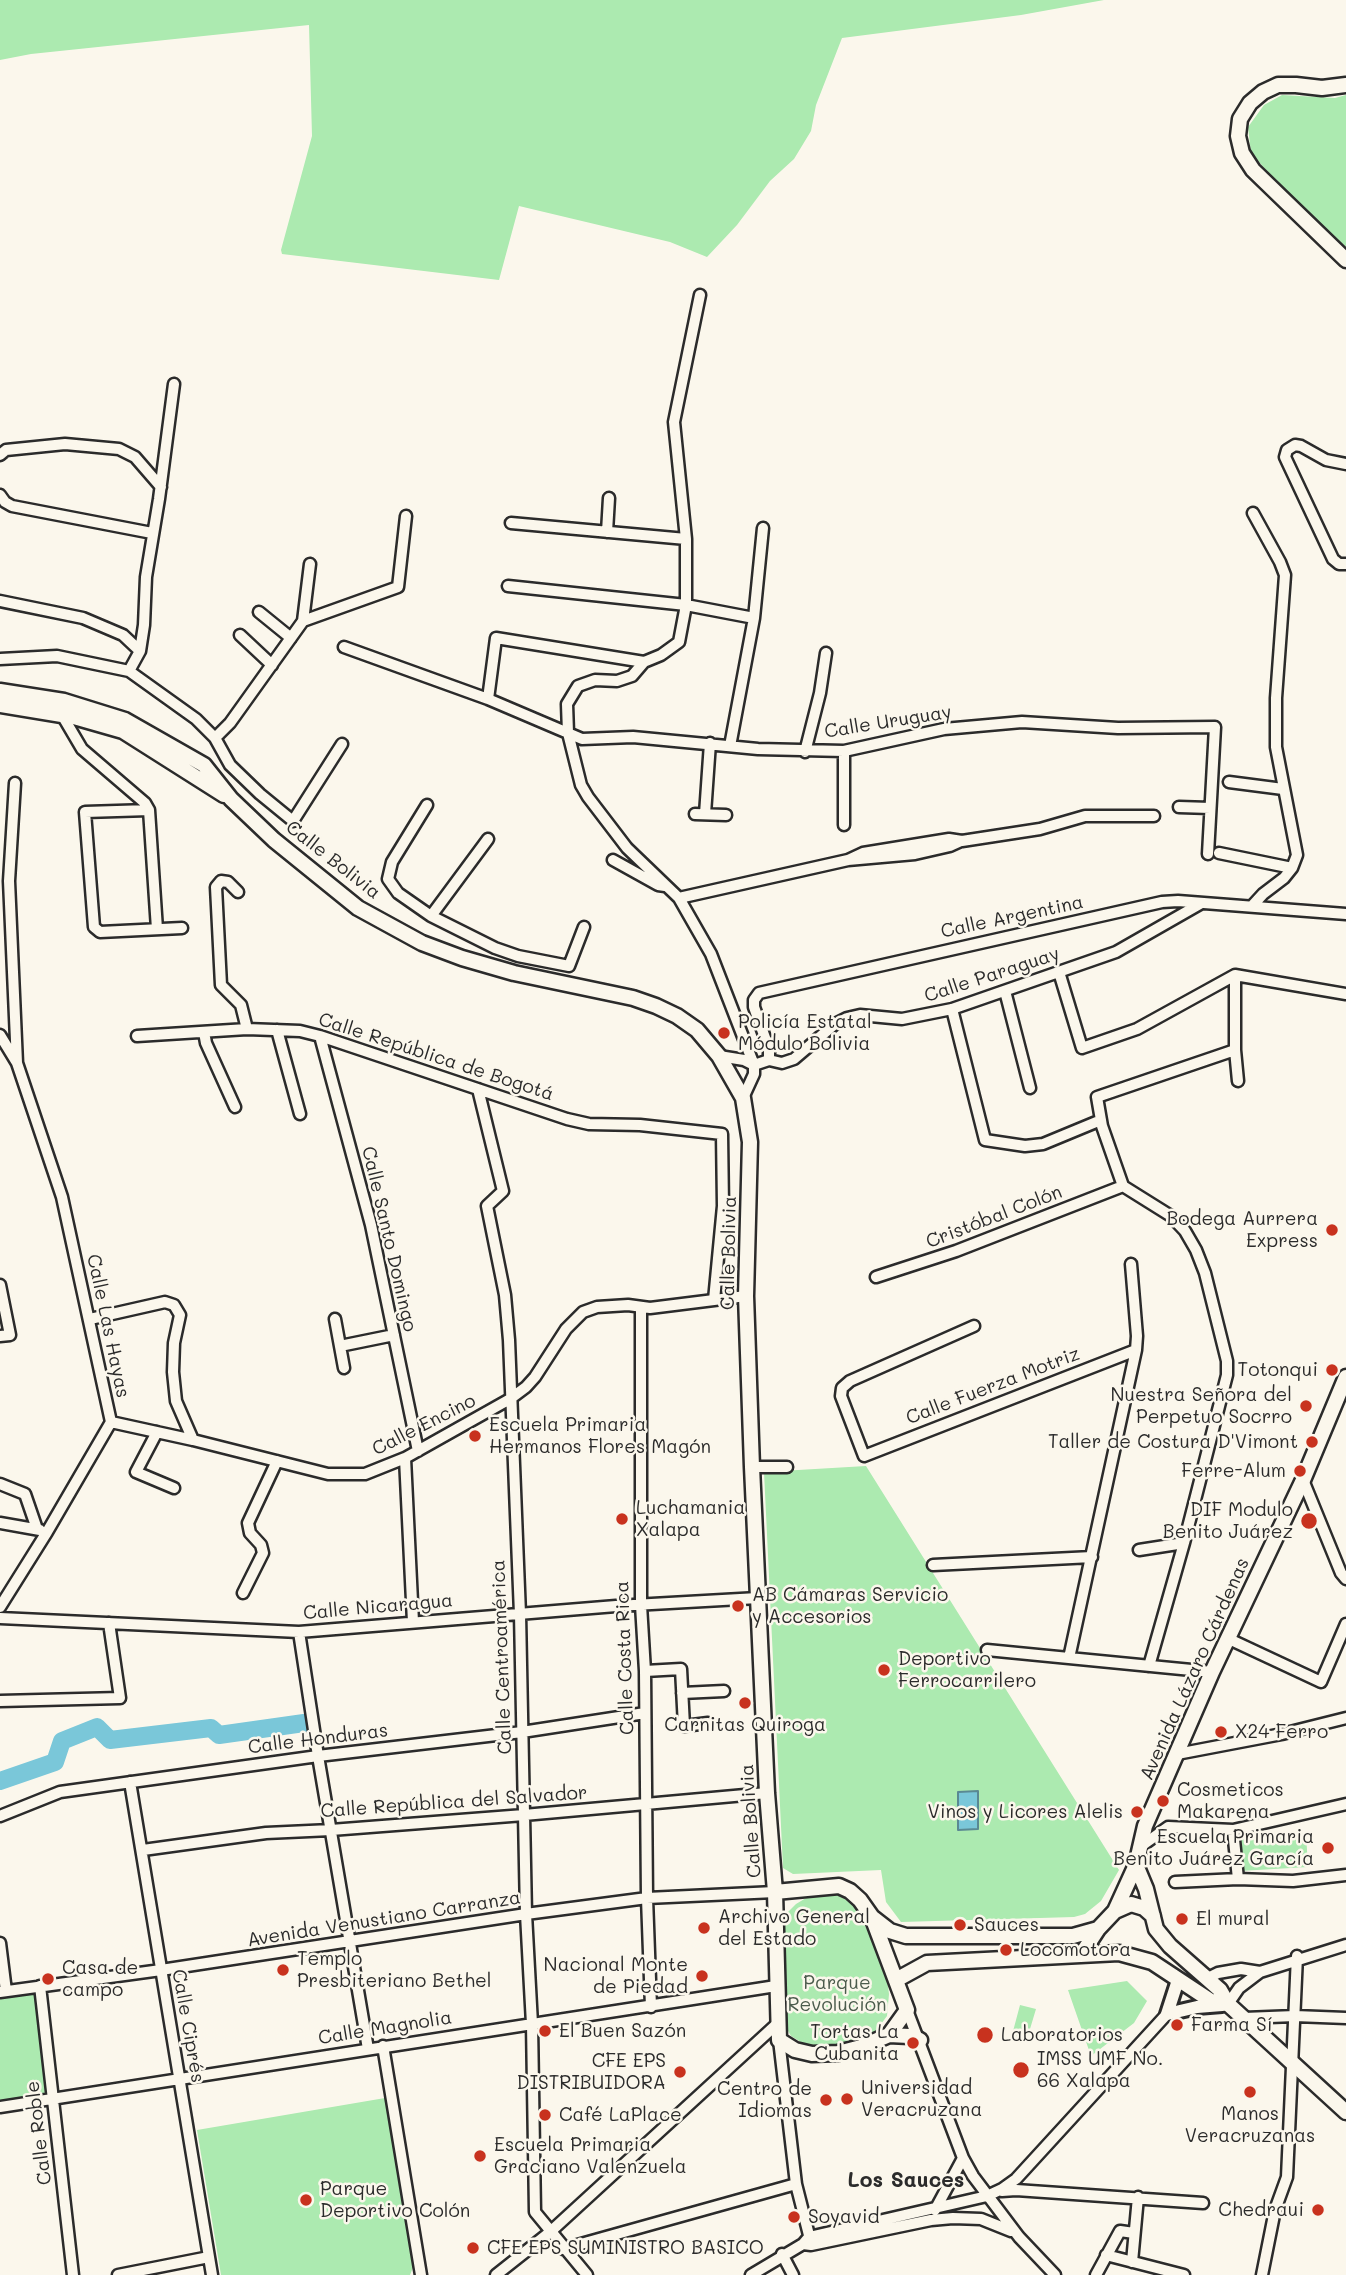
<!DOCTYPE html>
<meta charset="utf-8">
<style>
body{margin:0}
canvas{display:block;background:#fbf7ec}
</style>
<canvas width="1346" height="2275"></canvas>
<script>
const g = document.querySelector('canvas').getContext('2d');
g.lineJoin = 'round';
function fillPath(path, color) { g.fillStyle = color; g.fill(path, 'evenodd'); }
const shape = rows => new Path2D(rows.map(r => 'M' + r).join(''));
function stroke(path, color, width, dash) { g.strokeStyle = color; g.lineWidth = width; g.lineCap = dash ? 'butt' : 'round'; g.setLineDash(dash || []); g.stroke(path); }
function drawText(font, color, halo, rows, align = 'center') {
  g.font = font + ' Mali,sans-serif'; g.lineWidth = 5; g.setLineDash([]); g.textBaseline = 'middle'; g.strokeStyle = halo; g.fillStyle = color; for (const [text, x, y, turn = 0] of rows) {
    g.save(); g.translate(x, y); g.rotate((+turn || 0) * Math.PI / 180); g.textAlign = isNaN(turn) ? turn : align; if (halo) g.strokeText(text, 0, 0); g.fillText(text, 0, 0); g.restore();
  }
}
const green = shape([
 [0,0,1104,0,1021,15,842,38,816,105,811,131,794,159,770,181,737,225,707,257,670,242,519,206,499,280,282,254,281,250,312,136,309,25,31,54,0,60],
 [1282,95,1335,98,1346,95,1346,247,1283,189,1251,153,1248,127,1264,105],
 [866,1466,1119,1870,1101,1901,1085,1914,1074,1917,901,1922,886,1902,881,1870,793,1874,783,1868,764,1472],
 [1306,1833,1308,1867,1240,1871,1238,1837],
 [824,1893,838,1893,847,1898,857,1908,886,1971,889,1994,887,2016,872,2036,842,2047,821,2048,804,2044,791,2036,784,2024,782,1924,788,1912,796,1904,806,1898],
 [1127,1981,1147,2001,1134,2023,1091,2056,1068,1990],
 [40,1986,52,2099,0,2107,0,1992],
 [1020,2005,1036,2009,1027,2039,1012,2035],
 [385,2098,414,2265,410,2275,221,2275,197,2130]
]);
const water = shape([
 [978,1791,978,1829,958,1830,958,1792,978,1791]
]);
const river = shape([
 [0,1781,55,1762,62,1741,97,1727,110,1740,211,1728,219,1735,304,1723]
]);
const minor = shape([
 [700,295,674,422,686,539,686,605,679,642,661,655,644,662,632,676,617,681,595,680,578,686,567,704,568,733,581,785,588,797,627,848,679,898,711,954,754,1065,754,1074,743,1098],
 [0,455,6,450,65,444,119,449,135,457,161,487],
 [1346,464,1326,460,1301,446,1295,445,1287,450,1285,457,1333,559,1339,564,1346,564],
 [0,495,5,502,12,506,152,533],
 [511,523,686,539],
 [607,532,609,498],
 [508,586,686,605,754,618],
 [0,601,83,618,123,635,140,651],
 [259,612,291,638],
 [303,621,310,564],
 [240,635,272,665],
 [344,647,488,699,582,739,633,737,758,749,844,751,944,729,1022,722,1118,728,1215,727,1208,854],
 [0,659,57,656,129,671,196,719,215,738,230,765,260,794,293,821,342,744],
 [129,671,140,651,144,625,146,577,159,499,174,384],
 [488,699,496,638,644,662],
 [62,715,82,749,145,803,149,810,157,929],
 [215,738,230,723,303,621,398,587,406,516],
 [730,746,754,618,763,528],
 [844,751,844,825],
 [805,752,820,693,826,653],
 [1229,782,1283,789],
 [15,783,9,881,17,1063],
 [427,805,392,862,388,879,398,893,431,916,495,948,518,956,569,966,584,927],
 [1179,807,1210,808],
 [149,810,85,812,94,927,100,932,182,928],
 [695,814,726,815],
 [705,814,710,743],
 [1219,853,1292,868],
 [613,860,658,885,665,886],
 [848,860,863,853,949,839,962,841,1040,829,1085,816,1154,816],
 [238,892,228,882,221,881,216,887,221,985,241,1005,247,1029],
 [679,898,848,860,915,854,950,846,961,841],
 [1252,906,1263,894,1284,878,1292,868,1297,855,1276,747,1276,698,1285,575,1280,562,1253,513],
 [431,916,488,839],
 [1059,972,1082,1048,1137,1029,1235,975,1346,994],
 [1235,975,1235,1050,1238,1081],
 [1005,991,1030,1088],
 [952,1009,985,1140,1025,1146,1043,1144,1101,1120],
 [277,1030,300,1114],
 [204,1032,206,1043,235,1107],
 [0,1035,17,1063,62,1197,111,1422,47,1532,0,1607],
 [137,1036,247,1029,300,1031,320,1036,567,1119,589,1124,640,1125,722,1134,723,1206,714,1300],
 [320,1036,371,1225,418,1451],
 [719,1056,744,1060,754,1065,769,1060,782,1063,794,1059,835,1024,847,1018,860,1015,902,1019,952,1009,1116,952,1200,904],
 [769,1060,769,1049,754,1007,754,1000,759,993,1162,902,1178,901,1346,914],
 [478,1089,503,1191,487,1206,505,1295,509,1340,520,1614,526,1914,532,2024,535,2212,587,2275],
 [876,1277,956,1251,1123,1186],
 [0,1285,10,1335,0,1336],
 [641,1307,641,1605,645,1671,647,1898,651,2007],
 [90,1319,165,1302,174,1305,180,1315,174,1343,173,1372,176,1401,193,1440],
 [335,1319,344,1368],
 [974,1326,850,1381,842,1388,841,1396,864,1456,1136,1350],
 [340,1346,394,1335],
 [111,1422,193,1440,328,1474,365,1474,405,1458,510,1399,526,1387,535,1377,566,1329,583,1312,597,1307,628,1305,650,1308,746,1296],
 [157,1432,136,1472,174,1488],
 [405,1458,413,1622],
 [752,1467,787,1467],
 [1303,1480,1341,1573,1346,1579],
 [0,1484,25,1494,37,1529],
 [0,1523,40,1530],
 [1139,1550,1184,1543],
 [933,1565,1092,1557],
 [243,1593,263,1553,261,1545,250,1533,248,1523,277,1461],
 [0,1618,299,1632,616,1606,758,1598],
 [299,1632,318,1756,368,2049],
 [1229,1639,1321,1682,1346,1624],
 [987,1650,1212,1672],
 [1069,1658,1136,1350,1137,1336,1131,1264],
 [1149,1666,1184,1543,1227,1375,1227,1361,1205,1273,1196,1250,1185,1231,1171,1216,1123,1186,1102,1126,1097,1097,1235,1050],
 [645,1671,681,1669,684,1726,708,1723],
 [682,1693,724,1691],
 [0,1701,120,1698,109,1623],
 [1177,1754,1282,1734,1346,1718],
 [130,1782,212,2275],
 [0,1816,60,1792,318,1756,522,1732,645,1713],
 [1233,1830,1238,1879],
 [1140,1847,1168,1827,1233,1830,1346,1804],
 [143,1850,266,1833,331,1830,524,1815,767,1793],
 [1175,1882,1238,1879,1293,1881,1346,1875],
 [0,1943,6,1991],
 [1206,1979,1218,1973,1241,1969,1260,1972],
 [40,1986,73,2275],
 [0,1992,161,1970,526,1914,647,1898,775,1892],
 [1228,2004,1239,1988,1260,1972,1346,1945],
 [907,2010,963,2158,973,2176,1019,2237,1055,2275],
 [1244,2018,1295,2016,1346,2018],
 [779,2040,796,2184,811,2243],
 [383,2046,421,2275],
 [0,2107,776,1986],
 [1002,2191,1016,2190,1203,2203],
 [935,2210,963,2158],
 [803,2244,811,2245,931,2220,953,2218,981,2219,1011,2231],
 [563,2249,796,2184],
 [782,2254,793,2275],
 [1106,2255,1184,2275],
 [1132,2262,1138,2197],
 [118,2275,209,2257],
 [496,2275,549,2233,778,2023],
 [751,2275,803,2244,809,2237,987,2196,1002,2189,1016,2179,1167,2014],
 [1096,2275,1120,2231,1134,2233],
 [1262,2275,1275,2210,1287,2177,1297,1956]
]);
const tertiary = shape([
 [1167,2014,1197,2007,1222,2005],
 [1167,2014,1178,1980]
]);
const secondary = shape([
 [1346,85,1322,88,1296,85,1278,85,1263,92,1250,103,1240,119,1238,136,1242,153,1253,170,1346,260],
 [0,691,64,701,125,720,204,765,231,799,274,840,358,908,422,943,462,958,514,973,633,998,656,1006,677,1016,697,1030,719,1056,743,1098,750,1142,746,1296,752,1467,767,1793,775,1892,779,2040,795,2050,812,2054,838,2053,861,2047,889,2035,909,2036,920,2040],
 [0,705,74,717,123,731,224,795],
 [1136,1865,1146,1889,1156,1929,1170,1946,1220,1990,1228,2004,1346,2112],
 [775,1892,839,1886,850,1891,860,1900,872,1917,890,1931,906,1936,1073,1936,1098,1929],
 [1115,1911,1131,1904,1144,1908,1153,1916],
 [872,1917,907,2010,889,2035],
 [1081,1955,1098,1929,1115,1911,1136,1865,1145,1826,1212,1672,1303,1480,1346,1377],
 [896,1980,927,1963,1119,1953,1152,1962,1211,2001,1228,2004]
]);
const markers = [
 [724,1033,7,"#c8321e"],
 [1332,1230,7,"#c8321e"],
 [1332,1370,7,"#c8321e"],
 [1306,1406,7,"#c8321e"],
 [475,1436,7,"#c8321e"],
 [1312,1442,7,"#c8321e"],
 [1300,1471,7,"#c8321e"],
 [622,1519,7,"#c8321e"],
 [1309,1521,9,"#c8321e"],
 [738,1606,7,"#c8321e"],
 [884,1670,7,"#c8321e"],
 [745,1703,7,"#c8321e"],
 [1221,1732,7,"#c8321e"],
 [1163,1801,7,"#c8321e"],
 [1137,1812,7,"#c8321e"],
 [1328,1848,7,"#c8321e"],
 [1182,1919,7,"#c8321e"],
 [960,1925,7,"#c8321e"],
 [704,1928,7,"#c8321e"],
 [1006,1950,7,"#c8321e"],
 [283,1970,7,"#c8321e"],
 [702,1976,7,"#c8321e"],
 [48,1979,7,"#c8321e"],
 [1177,2025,7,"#c8321e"],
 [545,2031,7,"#c8321e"],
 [985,2035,9,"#c8321e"],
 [913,2043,7,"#c8321e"],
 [1021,2070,9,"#c8321e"],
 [680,2072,7,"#c8321e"],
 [1250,2092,7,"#c8321e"],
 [847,2099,7,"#c8321e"],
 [826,2100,7,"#c8321e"],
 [545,2115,7,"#c8321e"],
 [480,2156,7,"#c8321e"],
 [306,2200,7,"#c8321e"],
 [1318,2210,7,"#c8321e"],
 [794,2217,7,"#c8321e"],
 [473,2248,7,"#c8321e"]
];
const streetNames = [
 ["Calle Uruguay",888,722,-9],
 ["Calle Bolivia",333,860,38],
 ["Calle Argentina",1012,917,-12],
 ["Calle Paraguay",992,975,-18],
 ["Calle República de Bogotá",436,1057,18],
 ["Cristóbal Colón",994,1217,-21],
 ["Calle Santo Domingo",389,1239,77],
 ["Calle Bolivia",729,1253,-89],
 ["Calle Las Hayas",108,1326,78],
 ["Calle Fuerza Motriz",993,1386,-21],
 ["Calle Encino",424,1425,-27],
 ["Calle Nicaragua",378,1607,-5],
 ["Calle Centroamérica",502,1657,-92],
 ["Calle Costa Rica",625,1658,-92],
 ["Avenida Lázaro Cárdenas",1195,1669,-66],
 ["Calle Honduras",318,1739,-7],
 ["Calle República del Salvador",454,1802,-4],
 ["Calle Bolivia",751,1821,-94],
 ["Avenida Venustiano Carranza",384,1919,-9],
 ["Calle Ciprés",188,2026,80],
 ["Calle Magnolia",385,2028,-9],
 ["Calle Roble",39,2133,-97]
];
const poiNames = [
 ["Policía Estatal",738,1022],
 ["Módulo Bolivia",738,1044],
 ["Bodega Aurrera",1318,1219,"right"],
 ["Express",1318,1241,"right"],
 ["Totonqui",1318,1370,"right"],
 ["Nuestra Señora del",1292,1395,"right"],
 ["Perpetuo Socrro",1292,1417,"right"],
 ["Escuela Primaria",489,1425],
 ["Hermanos Flores Magón",489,1447],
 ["Taller de Costura D'Vimont",1298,1442,"right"],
 ["Ferre-Alum",1286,1471,"right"],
 ["Luchamania",636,1508],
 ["Xalapa",636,1530],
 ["DIF Modulo",1293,1510,"right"],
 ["Benito Juárez",1293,1532,"right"],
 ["AB Cámaras Servicio",752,1595],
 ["y Accesorios",752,1617],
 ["Deportivo",898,1659],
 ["Ferrocarrilero",898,1681],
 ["Carnitas Quiroga",745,1725,"center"],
 ["X24 Ferro",1235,1732],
 ["Cosmeticos",1177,1790],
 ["Makarena",1177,1812],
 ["Vinos y Licores Alelis",1123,1812,"right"],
 ["Escuela Primaria",1314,1837,"right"],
 ["Benito Juárez García",1314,1859,"right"],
 ["Archivo General",718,1917],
 ["del Estado",718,1939],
 ["El mural",1196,1919],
 ["Sauces",974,1925],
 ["Locomotora",1020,1950],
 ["Templo",297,1959],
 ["Presbiteriano Bethel",297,1981],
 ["Nacional Monte",688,1965,"right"],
 ["de Piedad",688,1987,"right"],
 ["Casa de",62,1968],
 ["campo",62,1990],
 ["Farma Sí",1191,2025],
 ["El Buen Sazón",559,2031],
 ["Tortas La",899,2032,"right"],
 ["Cubanita",899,2054,"right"],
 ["Laboratorios",1001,2035],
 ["IMSS UMF No.",1037,2059],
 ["66 Xalapa",1037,2081],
 ["CFE EPS",666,2061,"right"],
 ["DISTRIBUIDORA",666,2083,"right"],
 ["Universidad",861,2088],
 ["Veracruzana",861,2110],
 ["Centro de",812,2089,"right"],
 ["Idiomas",812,2111,"right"],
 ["Manos",1250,2114,"center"],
 ["Veracruzanas",1250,2136,"center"],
 ["Café LaPlace",559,2115],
 ["Escuela Primaria",494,2145],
 ["Graciano Valenzuela",494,2167],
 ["Parque",320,2189],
 ["Deportivo Colón",320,2211],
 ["Chedraui",1304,2210,"right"],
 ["Soyavid",808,2217],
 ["CFE EPS SUMINISTRO BASICO",487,2248]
];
const parkNames = [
 ["Parque",837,1983],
 ["Revolución",837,2005]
];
const neighbourhoodNames = [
 ["Los Sauces",906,2181]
];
fillPath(green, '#aceab0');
fillPath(water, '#7ac7d9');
stroke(water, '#5a8993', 2);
stroke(river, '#7ac7d9', 18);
stroke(minor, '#2b2b2b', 15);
stroke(tertiary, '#2b2b2b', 18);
stroke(secondary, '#2b2b2b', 19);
stroke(minor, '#fbf7ec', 10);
stroke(tertiary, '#fbf7ec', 12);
stroke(secondary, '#fbf7ec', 14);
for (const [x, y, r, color] of markers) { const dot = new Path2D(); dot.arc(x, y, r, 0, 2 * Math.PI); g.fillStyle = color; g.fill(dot); stroke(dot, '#fbf7ec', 2.5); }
drawText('19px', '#2b2b2b', '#fbf7ec', streetNames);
drawText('19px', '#2b2b2b', '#fbf7ec', poiNames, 'left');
drawText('19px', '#4b5b4c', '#fbf7ec', parkNames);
drawText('bold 21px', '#2b2b2b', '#fbf7ec', neighbourhoodNames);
</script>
